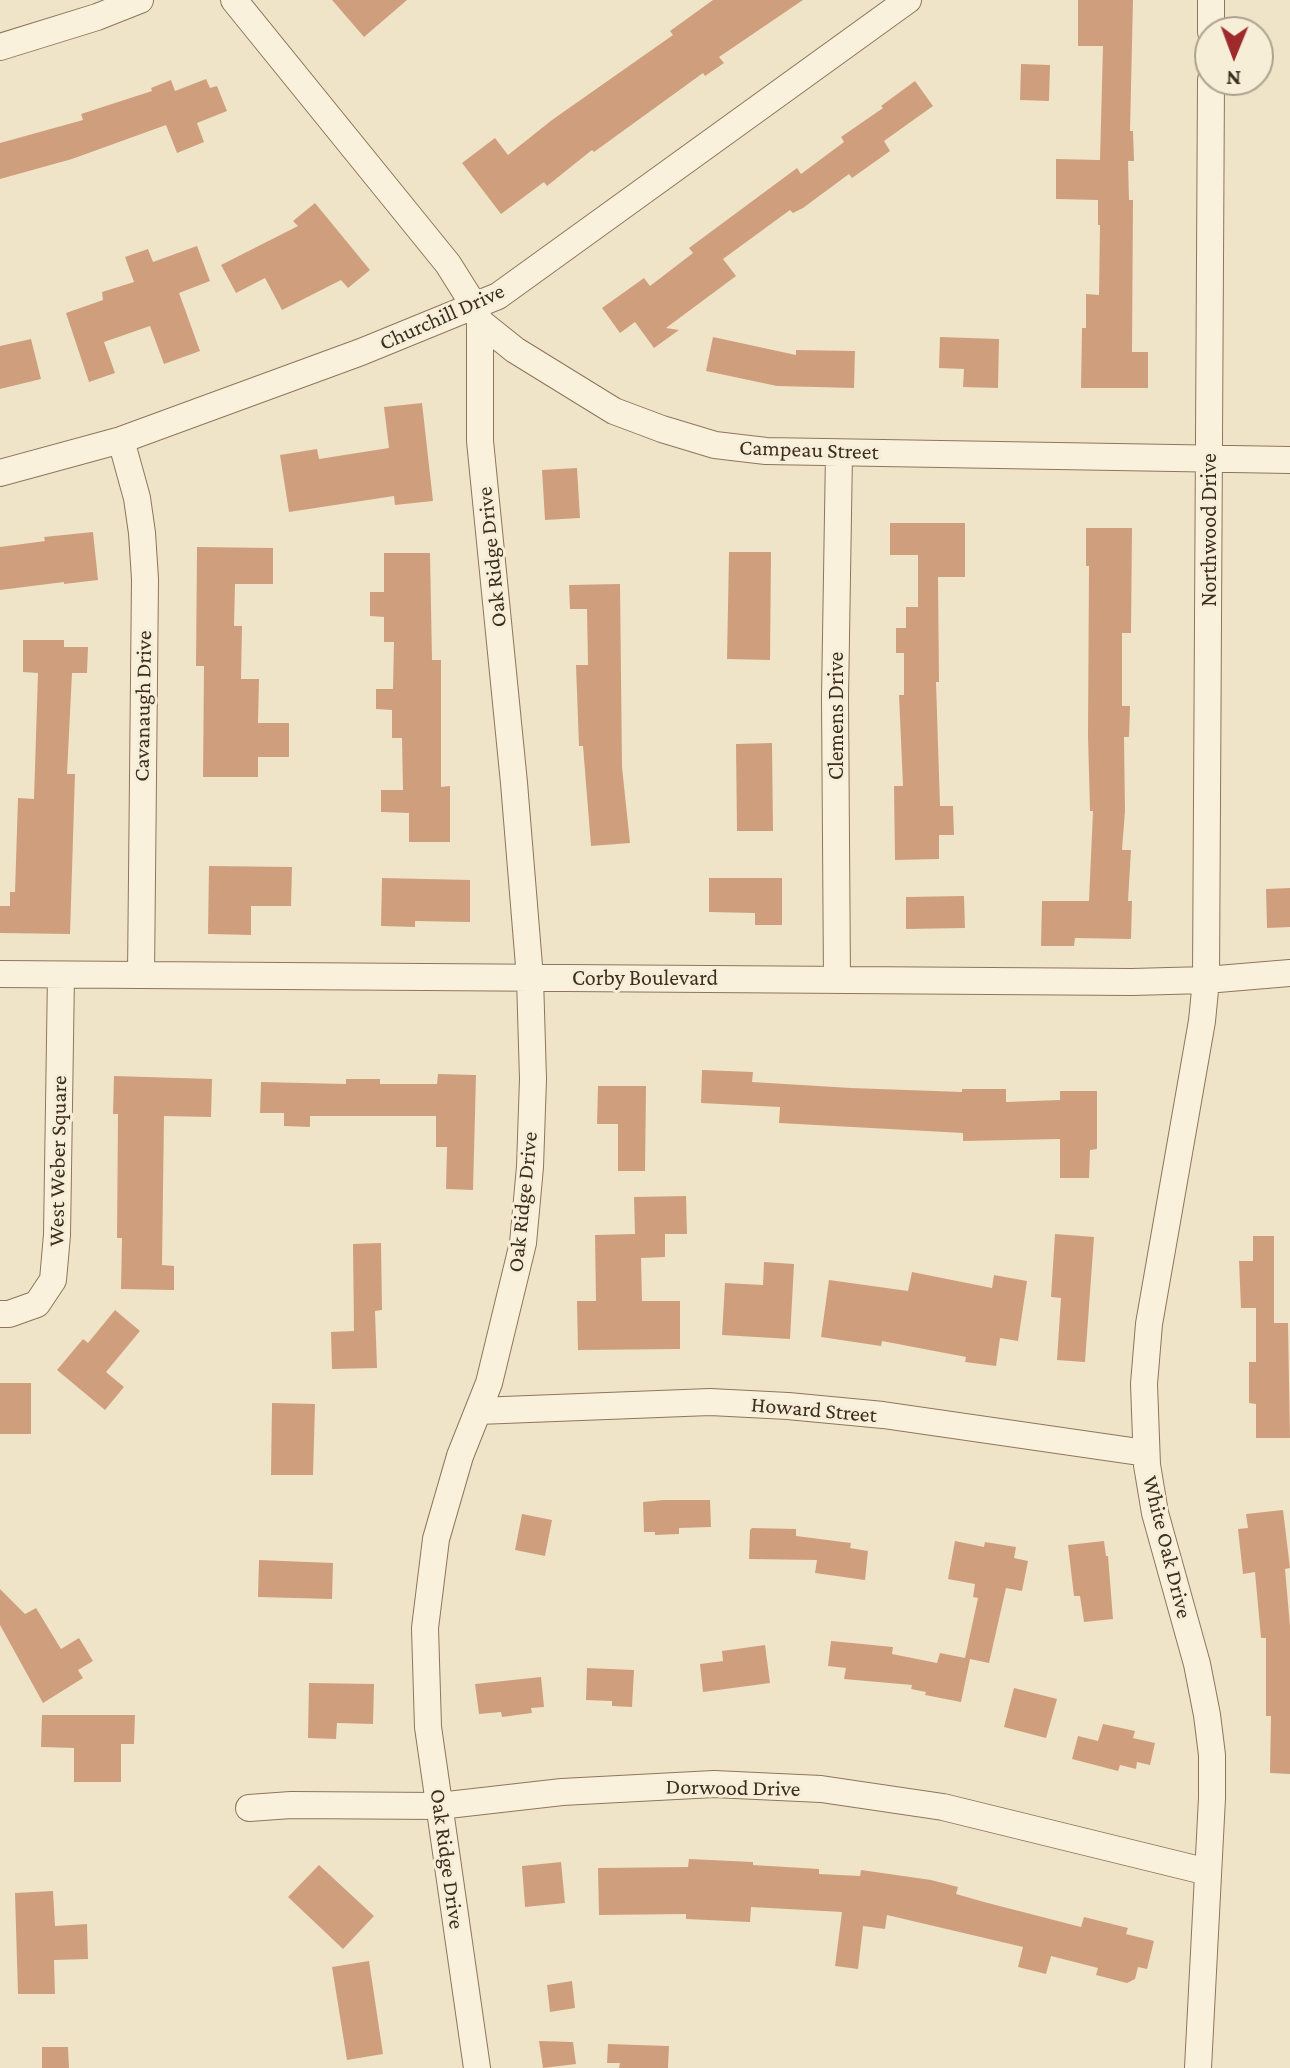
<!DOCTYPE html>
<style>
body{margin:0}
#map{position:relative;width:1290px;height:2068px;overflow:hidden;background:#f0e4c8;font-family:"Crimson Pro",serif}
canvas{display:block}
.north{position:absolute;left:1194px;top:16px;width:80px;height:80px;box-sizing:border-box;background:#f7eed8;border:2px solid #ada18e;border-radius:50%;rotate:181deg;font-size:22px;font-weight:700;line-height:32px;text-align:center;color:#3d2e20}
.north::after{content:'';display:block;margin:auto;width:28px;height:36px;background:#9e2a2b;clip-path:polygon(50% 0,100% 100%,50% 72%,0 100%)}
</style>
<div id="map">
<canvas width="1290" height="2068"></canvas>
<div class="north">N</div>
</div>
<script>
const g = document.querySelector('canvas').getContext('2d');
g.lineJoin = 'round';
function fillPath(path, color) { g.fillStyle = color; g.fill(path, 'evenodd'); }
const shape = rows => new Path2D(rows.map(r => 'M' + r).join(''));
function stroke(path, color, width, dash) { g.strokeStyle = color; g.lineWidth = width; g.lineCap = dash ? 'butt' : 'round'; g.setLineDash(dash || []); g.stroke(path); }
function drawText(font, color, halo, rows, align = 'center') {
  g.font = font + ' "Crimson Pro",serif'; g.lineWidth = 6; g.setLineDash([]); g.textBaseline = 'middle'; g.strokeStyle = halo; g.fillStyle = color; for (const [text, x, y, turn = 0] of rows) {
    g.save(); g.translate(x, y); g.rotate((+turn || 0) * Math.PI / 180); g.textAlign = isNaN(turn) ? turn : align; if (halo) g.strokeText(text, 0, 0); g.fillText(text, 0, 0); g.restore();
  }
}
const building = shape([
 [332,0,407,0,364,37],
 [713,0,803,0,719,57,724,63,705,76,703,73,594,152,592,150,547,186,544,182,501,214,462,163,495,138,508,155,552,120,673,35,670,31],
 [1078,0,1133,0,1130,131,1133,131,1134,161,1128,161,1129,200,1133,200,1132,352,1148,352,1148,388,1081,388,1082,328,1086,328,1086,294,1099,295,1100,225,1098,225,1098,200,1056,199,1056,159,1100,160,1103,46,1078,46],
 [1021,64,1050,65,1049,101,1020,100],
 [206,79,210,88,217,86,227,111,197,123,204,142,177,153,166,125,72,159,0,179,0,143,83,120,81,114,152,91,151,88,171,80,175,91],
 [915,81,933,106,884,141,890,151,852,178,849,174,803,208,793,213,790,210,723,259,736,276,666,328,679,330,654,348,635,322,620,333,602,308,644,278,650,286,693,253,689,248,797,168,801,174,844,142,841,137,883,108,881,106],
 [315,203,370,270,348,288,341,280,282,310,265,278,236,293,221,265,298,226,293,221],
 [197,246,210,281,179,293,200,351,164,364,150,326,104,342,115,373,89,382,66,313,103,300,102,292,134,282,125,257,148,249,153,262],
 [713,337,796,355,796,350,855,351,854,388,777,386,706,371],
 [940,337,999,339,998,388,963,387,964,369,939,368],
 [31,339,41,379,0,389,0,346],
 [422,403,433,501,395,505,394,496,289,512,280,455,317,449,319,459,389,448,384,407],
 [577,468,580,518,545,520,542,470],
 [890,523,965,523,965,577,938,577,939,682,936,682,940,806,953,806,954,835,939,835,939,859,895,860,894,786,903,786,899,695,904,695,904,653,896,653,896,628,906,628,906,607,918,607,918,555,890,555],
 [1086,528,1132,528,1131,633,1122,633,1122,706,1130,706,1129,737,1124,737,1125,811,1122,850,1131,850,1128,901,1132,901,1131,939,1075,938,1074,946,1041,946,1042,901,1089,901,1093,811,1090,811,1088,736,1089,566,1086,566],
 [93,532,98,580,64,584,64,582,0,590,0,547,45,541,44,537],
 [197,547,273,548,273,584,235,584,234,626,242,626,241,679,259,679,258,723,289,723,289,757,258,757,258,777,203,777,204,666,196,666],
 [729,552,771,552,770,660,727,659],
 [384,553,430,553,432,660,441,660,441,787,450,786,450,842,409,842,409,813,381,812,381,790,403,790,402,738,392,738,392,710,376,709,376,689,393,689,394,642,384,642,384,617,370,616,370,592,384,592],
 [620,584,622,767,630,843,591,846,583,746,579,746,576,665,588,665,587,609,570,609,569,585],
 [23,640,64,640,64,647,88,647,87,673,72,673,67,774,75,774,70,934,0,933,0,906,10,906,10,892,15,892,18,798,34,799,38,673,23,672],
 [772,743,773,831,737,831,736,744],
 [209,866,292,867,291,906,251,906,251,935,208,934],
 [382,878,470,880,470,922,415,921,415,927,381,926],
 [709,878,782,878,782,925,755,925,755,913,709,912],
 [1290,888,1290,927,1267,928,1266,889],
 [964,896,965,928,906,929,906,897],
 [702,1070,753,1072,752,1082,851,1088,962,1092,962,1089,1006,1089,1006,1102,1060,1100,1060,1091,1097,1091,1097,1149,1090,1150,1089,1178,1060,1178,1060,1139,963,1141,963,1133,779,1123,780,1107,701,1103],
 [438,1074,476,1075,473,1190,446,1189,447,1147,436,1147,436,1116,310,1116,310,1127,284,1126,284,1113,260,1113,261,1082,346,1084,346,1079,380,1079,380,1084,437,1084],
 [114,1076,212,1079,211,1117,164,1116,162,1265,174,1266,174,1290,121,1289,122,1238,117,1238,118,1114,113,1114],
 [598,1086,646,1086,645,1171,618,1171,618,1124,597,1124],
 [686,1196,687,1234,665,1234,665,1257,641,1258,642,1301,680,1301,680,1349,578,1350,577,1301,596,1301,595,1235,635,1234,634,1197],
 [1055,1234,1094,1237,1085,1362,1057,1360,1061,1298,1051,1297],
 [1253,1236,1274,1236,1274,1323,1288,1323,1290,1438,1256,1438,1256,1404,1249,1403,1249,1362,1256,1362,1256,1308,1241,1308,1239,1261,1253,1261],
 [381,1243,382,1310,375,1311,377,1368,332,1369,331,1332,354,1331,353,1244],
 [764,1262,794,1264,790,1339,722,1335,725,1283,763,1285],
 [912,1272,992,1288,994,1275,1027,1281,1018,1341,1000,1338,996,1366,965,1362,966,1357,882,1341,881,1346,821,1337,829,1280,908,1291],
 [115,1310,140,1331,106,1372,124,1387,105,1410,57,1370,83,1339,88,1343],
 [0,1383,31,1383,31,1434,0,1434],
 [272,1403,315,1404,313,1475,271,1475],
 [663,1500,710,1500,711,1527,679,1528,679,1534,655,1535,655,1532,644,1532,643,1502],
 [1283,1510,1290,1568,1285,1569,1290,1626,1290,1774,1270,1773,1271,1716,1266,1716,1266,1638,1261,1638,1255,1572,1243,1574,1238,1529,1248,1528,1246,1514],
 [522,1514,552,1520,545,1556,515,1550],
 [752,1528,796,1529,796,1536,851,1543,850,1548,868,1551,865,1580,815,1573,817,1560,749,1559,750,1530],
 [955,1541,984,1547,985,1542,1016,1547,1014,1558,1028,1561,1022,1591,1006,1588,989,1663,970,1659,961,1702,925,1695,926,1692,911,1689,912,1685,844,1679,846,1668,828,1666,831,1641,893,1647,892,1654,937,1663,940,1653,965,1658,978,1598,973,1597,975,1584,948,1579],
 [1104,1541,1106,1556,1108,1556,1113,1619,1084,1622,1080,1596,1074,1596,1068,1545],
 [259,1560,333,1563,332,1599,258,1597],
 [0,1589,25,1614,36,1608,61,1649,79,1638,93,1661,78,1670,83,1678,43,1703,0,1625],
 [765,1645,770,1683,703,1692,700,1664,723,1661,722,1651],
 [587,1668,634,1670,632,1707,612,1706,612,1701,586,1700],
 [541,1677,544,1707,531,1708,532,1713,502,1717,501,1712,479,1714,475,1684],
 [309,1683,374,1684,373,1724,337,1723,336,1739,308,1738],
 [1014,1688,1057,1699,1046,1738,1004,1727],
 [42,1715,135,1715,134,1744,121,1744,121,1782,74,1782,74,1748,41,1747],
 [1103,1724,1135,1731,1133,1738,1155,1743,1150,1765,1137,1762,1136,1769,1120,1765,1118,1771,1072,1759,1078,1736,1098,1741],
 [689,1859,753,1862,753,1865,819,1869,819,1874,860,1876,861,1870,931,1880,958,1887,956,1894,984,1902,1081,1927,1084,1917,1128,1928,1126,1934,1154,1941,1147,1969,1138,1967,1135,1979,1127,1983,1096,1975,1098,1968,1051,1956,1046,1974,1018,1967,1023,1947,887,1915,885,1929,863,1926,858,1969,835,1966,842,1912,751,1907,750,1922,686,1919,686,1914,599,1915,598,1868,688,1867],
 [561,1862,565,1903,525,1907,522,1866],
 [319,1865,374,1916,343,1949,288,1897],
 [53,1891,55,1926,87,1924,88,1959,54,1960,55,1994,18,1994,15,1893],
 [369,1961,383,2054,347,2060,332,1967],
 [572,1981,575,2008,550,2012,547,1985],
 [539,2041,573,2042,576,2064,543,2068],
 [608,2044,669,2046,668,2068,619,2068,620,2063,607,2063],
 [42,2047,68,2047,69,2068,42,2068]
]);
const minor = shape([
 [234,0,448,264,475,307,480,322,515,350,614,411,662,429,715,445,766,451,1290,460],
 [1211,32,1211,0],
 [0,47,97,17,140,0],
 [121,440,137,498,142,533,145,579,141,975],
 [0,473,121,440,361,352,498,296,908,0],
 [0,974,1132,982,1206,980,1290,973],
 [837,980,835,698,839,453],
 [0,1314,9,1314,37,1304,53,1280,57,1235,61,975],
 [478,1411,710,1402,788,1406,883,1415,1146,1453],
 [249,1808,291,1805,439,1806,562,1792,714,1784,821,1789,943,1807,1208,1872],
 [477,2068,428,1727,425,1628,436,1539,460,1456,489,1383,523,1243,530,1167,533,1079,530,978,514,783,480,441,480,322],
 [1198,2068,1212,1798,1212,1755,1207,1715,1197,1664,1155,1513,1147,1465,1144,1384,1149,1324,1202,1021,1206,980,1211,80]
]);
const streetNames = [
 ["Churchill Drive",442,317,-24],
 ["Campeau Street",809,450,2],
 ["Northwood Drive",1209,530,-90],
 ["Oak Ridge Drive",492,557,-96],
 ["Cavanaugh Drive",143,706,-89],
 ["Clemens Drive",836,716,-90],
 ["Corby Boulevard",645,978],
 ["West Weber Square",58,1161,-89],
 ["Oak Ridge Drive",523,1202,-84],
 ["Howard Street",814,1410,5],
 ["White Oak Drive",1167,1547,76],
 ["Dorwood Drive",733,1788,1],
 ["Oak Ridge Drive",447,1859,82]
];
fillPath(building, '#cf9f7d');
stroke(minor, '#8d765c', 28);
stroke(minor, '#faf1dc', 26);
drawText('22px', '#3d2e20', '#f7eed8', streetNames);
</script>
